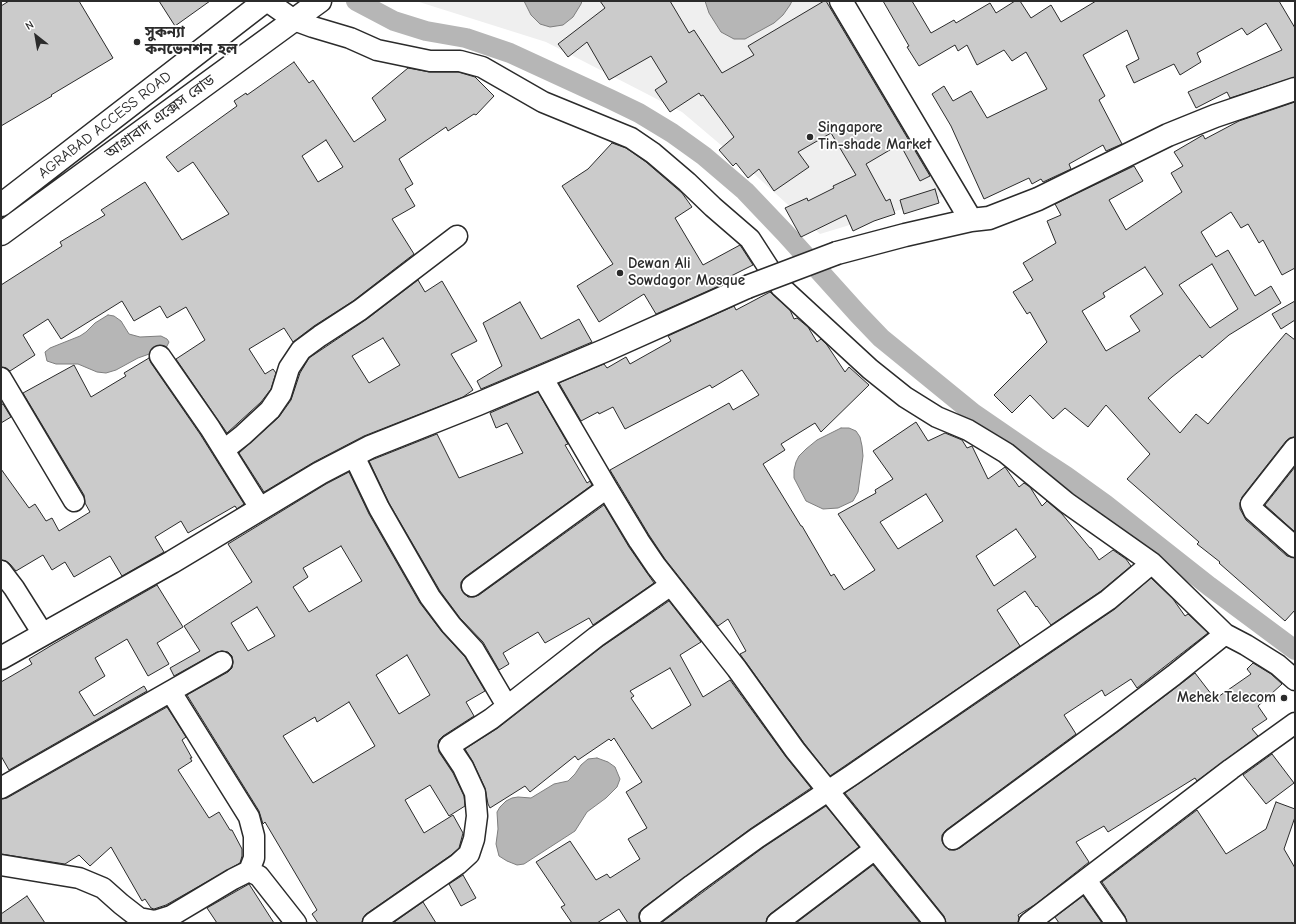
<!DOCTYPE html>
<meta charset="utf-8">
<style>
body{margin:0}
#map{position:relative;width:1296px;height:924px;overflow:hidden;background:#fff;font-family:"Comic Neue",sans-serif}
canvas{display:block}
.frame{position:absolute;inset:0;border:2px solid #2b2b2b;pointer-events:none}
.north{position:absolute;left:16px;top:16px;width:40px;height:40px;-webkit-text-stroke:3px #fff;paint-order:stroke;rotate:329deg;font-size:11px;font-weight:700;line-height:16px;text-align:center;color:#2b2b2b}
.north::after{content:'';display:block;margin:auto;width:14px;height:18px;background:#2b2b2b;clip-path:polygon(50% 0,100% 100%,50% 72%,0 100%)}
</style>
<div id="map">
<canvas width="1296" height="924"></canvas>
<div class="frame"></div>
<div class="north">N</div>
</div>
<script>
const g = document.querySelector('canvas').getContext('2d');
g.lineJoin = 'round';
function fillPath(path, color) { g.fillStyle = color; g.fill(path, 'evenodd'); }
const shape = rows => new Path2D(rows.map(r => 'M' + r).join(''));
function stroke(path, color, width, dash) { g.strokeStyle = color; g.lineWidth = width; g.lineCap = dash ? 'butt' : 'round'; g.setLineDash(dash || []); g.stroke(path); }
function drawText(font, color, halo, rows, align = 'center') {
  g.font = font + ' "Comic Neue","Noto Sans Bengali",sans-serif'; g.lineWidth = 3.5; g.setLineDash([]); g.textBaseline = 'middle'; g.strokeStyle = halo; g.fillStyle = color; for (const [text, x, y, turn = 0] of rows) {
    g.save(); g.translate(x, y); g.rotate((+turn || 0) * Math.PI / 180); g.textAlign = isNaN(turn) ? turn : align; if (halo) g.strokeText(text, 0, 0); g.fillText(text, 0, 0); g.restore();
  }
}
const built = shape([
 [416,1,827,1,945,196,820,234,741,162,682,112,546,42]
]);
const water = shape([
 [524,1,582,1,581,4,573,17,563,25,550,27,540,24,531,15,524,1],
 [705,1,792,1,790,5,783,15,774,23,745,39,734,39,721,32,709,13,705,1],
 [108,315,114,316,121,321,129,334,140,337,161,336,167,339,169,342,166,348,138,358,116,370,106,373,97,372,78,364,56,364,47,361,45,352,50,348,80,336,86,332,95,323,108,315],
 [841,428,849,428,856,431,860,437,862,446,863,456,858,492,853,501,838,508,823,509,806,501,794,478,794,470,796,462,799,456,806,449,817,440,841,428],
 [597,758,608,762,615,767,620,779,617,787,606,798,587,812,575,831,524,864,517,865,507,861,499,856,496,844,498,829,497,812,500,807,506,801,512,798,518,797,531,798,554,784,568,781,575,774,581,765,588,759,597,758]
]);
const canal = shape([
 [356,1,394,21,426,31,466,38,510,53,610,99,639,113,672,133,704,156,745,191,785,233,858,314,881,338,973,413,1037,457,1066,476,1105,504,1209,586,1295,650]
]);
const building = shape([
 [9,1,79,1,113,58,51,95,52,96,1,126,1,6,9,1],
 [159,1,210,1,175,26,159,1],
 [600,1,670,1,689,33,694,30,722,73,754,55,748,46,824,1,826,1,930,176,920,181,900,144,866,164,886,201,890,199,895,214,874,221,853,231,846,215,801,237,785,208,807,198,808,201,834,188,833,186,856,175,831,133,798,152,809,167,774,191,759,169,748,178,736,163,733,166,719,150,734,137,703,95,701,96,699,93,670,112,655,90,667,82,651,56,609,80,587,42,568,57,558,44,605,8,600,1],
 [883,1,912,1,931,33,954,20,956,23,990,3,996,13,1015,1,1020,1,1031,18,1051,5,1061,22,1096,1,1279,1,1295,28,1295,77,1230,98,1227,92,1196,108,1188,92,1282,50,1266,23,1247,35,1242,28,1197,53,1201,62,1180,75,1174,64,1134,83,1126,66,1139,59,1127,30,1083,55,1105,96,1099,100,1122,144,1106,151,1103,145,1069,164,1071,169,1043,182,1041,179,1032,184,1029,178,984,199,951,126,932,94,944,86,953,101,971,91,987,118,1047,89,1026,52,1012,61,1004,50,977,65,967,45,958,51,955,45,919,66,907,47,909,46,883,1],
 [294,62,309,83,313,80,354,142,386,120,372,98,408,68,430,72,458,72,475,77,494,96,476,115,474,114,448,131,446,127,399,159,413,184,405,189,415,206,392,219,414,254,353,301,314,326,293,342,284,328,249,349,265,374,273,369,276,373,271,389,261,402,227,433,176,359,205,340,186,307,167,318,160,306,134,321,122,301,61,339,48,319,23,335,35,355,10,371,6,368,1,367,1,285,62,246,60,242,105,215,101,210,145,182,182,240,229,214,193,162,178,172,166,157,237,106,234,101,246,93,247,95,294,62],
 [326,140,343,167,318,182,302,156,326,140],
 [1295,102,1295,268,1282,275,1263,240,1259,243,1248,224,1241,228,1231,212,1201,232,1216,257,1228,250,1255,296,1271,286,1281,303,1229,335,1202,358,1200,355,1172,377,1148,398,1180,433,1196,414,1208,424,1286,333,1295,340,1295,437,1290,438,1286,441,1242,497,1240,503,1240,509,1246,520,1287,556,1295,558,1295,610,1285,621,1219,563,1220,562,1197,544,1199,542,1127,479,1150,454,1106,405,1088,427,1065,408,1053,419,1030,395,1012,413,994,395,1047,342,1030,312,1027,314,1013,292,1033,280,1023,263,1056,243,1047,221,1061,215,1055,204,1134,166,1143,181,1109,200,1126,230,1182,192,1171,173,1183,166,1174,152,1203,135,1205,139,1239,121,1295,102],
 [1212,264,1238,309,1210,328,1179,285,1212,264],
 [1145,267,1163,294,1130,316,1140,331,1106,351,1082,311,1105,297,1103,293,1145,267],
 [612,143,626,148,646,162,682,193,692,207,675,218,703,265,740,245,753,265,719,282,721,285,656,314,644,294,599,322,577,286,613,264,562,186,588,169,612,143],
 [935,189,939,203,904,214,900,200,935,189],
 [418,280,425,292,442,281,477,341,451,354,473,390,463,397,364,436,314,462,264,492,239,453,279,417,291,400,300,373,309,358,367,319,418,280],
 [383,338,400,365,369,383,352,356,383,338],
 [770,292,790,310,794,319,797,318,808,327,817,342,821,339,827,345,845,372,849,367,869,385,821,432,815,423,781,444,785,450,763,464,801,526,802,526,831,576,834,574,844,590,875,570,838,514,876,493,875,490,893,479,873,451,916,422,928,441,945,433,962,440,967,448,972,446,988,479,1005,467,1019,487,1024,483,1030,487,1042,506,1047,501,1062,514,1090,548,1091,548,1099,560,1113,550,1126,559,1131,566,1101,591,1051,625,1037,606,1036,607,1025,591,997,610,1020,646,830,776,804,743,740,654,746,651,728,619,718,626,665,559,649,535,610,470,729,403,733,410,759,395,742,370,712,388,710,385,625,429,613,407,599,414,598,412,581,421,559,383,604,364,607,368,626,357,630,364,671,341,668,336,734,306,736,310,770,292],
 [926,494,943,521,898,549,880,522,926,494],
 [1016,529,1036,557,994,586,976,556,1016,529],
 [1295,301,1295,320,1281,329,1272,314,1295,301],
 [520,302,541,339,579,319,592,342,481,389,477,381,502,366,483,323,520,302],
 [149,358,151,363,200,434,244,504,237,509,235,506,188,533,181,521,155,537,164,552,122,576,110,556,74,577,65,562,52,570,43,555,16,571,10,564,6,561,1,560,1,469,29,508,35,504,46,521,52,518,59,531,90,512,85,503,84,495,23,393,74,365,91,397,126,376,124,373,149,358],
 [538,392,568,444,565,445,587,483,590,481,592,485,465,577,461,582,461,588,463,592,468,597,474,597,479,595,604,505,629,547,654,583,593,625,589,618,545,643,538,632,503,653,509,664,499,670,483,642,460,618,440,591,389,503,369,461,437,434,459,478,523,453,507,423,496,428,490,413,538,392],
 [3,404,11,417,1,423,1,405,3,404],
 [1295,467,1295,532,1265,505,1295,467],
 [349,472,369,514,420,603,442,632,465,657,485,691,466,702,474,716,443,736,439,740,438,746,439,752,453,773,464,796,465,806,449,816,430,785,405,800,424,833,453,815,463,833,459,848,451,855,366,914,363,918,362,923,318,923,312,914,317,910,265,822,263,824,259,811,187,695,228,672,232,668,233,662,232,656,228,652,222,651,217,652,174,676,170,668,200,651,184,626,252,582,228,544,326,484,349,472],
 [341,546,362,581,309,612,293,587,308,577,303,568,341,546],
 [257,607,275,636,248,651,231,623,257,607],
 [407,655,430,695,399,714,376,675,407,655],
 [349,702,375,746,313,783,283,736,315,717,317,722,349,702],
 [1151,578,1173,599,1185,616,1188,614,1208,633,1137,688,1131,679,1105,696,1102,690,1064,715,1076,734,946,830,942,835,942,841,944,845,949,850,955,850,960,848,1119,731,1195,673,1215,699,1251,674,1247,669,1253,663,1271,674,1282,684,1258,706,1267,719,1252,729,1258,736,1197,781,1195,778,1108,832,1104,826,1076,842,1089,862,1036,904,1018,915,1019,918,1018,923,946,923,944,916,845,793,1115,609,1151,578],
 [157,585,183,627,157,643,169,664,148,676,127,639,95,658,105,676,79,692,94,716,144,686,147,691,9,770,1,756,1,682,32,664,29,659,52,645,157,585],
 [669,601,701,642,680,655,703,697,730,680,786,757,811,788,750,829,643,908,639,913,639,918,640,923,628,923,619,909,597,923,572,923,561,907,565,905,536,862,570,841,596,880,607,874,610,878,640,859,628,839,647,828,626,792,642,782,614,738,611,741,609,739,578,760,575,756,530,792,525,786,490,808,488,804,485,788,473,762,465,749,498,728,603,646,669,601],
 [670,668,691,705,652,729,631,698,634,696,630,691,670,668],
 [167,707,186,737,182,740,192,758,190,758,192,761,178,770,209,818,219,812,230,830,232,830,242,849,242,856,240,863,166,905,154,909,151,908,145,899,142,901,111,847,90,866,79,855,65,864,1,854,1,799,7,798,167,707],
 [1272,754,1294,783,1266,804,1243,775,1272,754],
 [1276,802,1295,809,1295,817,1284,849,1295,868,1295,923,1127,923,1125,916,1102,882,1197,810,1226,854,1266,829,1276,802],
 [826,806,859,847,770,914,767,918,766,923,661,923,764,847,826,806],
 [873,865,920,923,796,923,873,865],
 [463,875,476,898,461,906,449,884,463,875],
 [249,884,274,923,217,923,207,908,249,884],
 [27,896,45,923,1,923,1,914,27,896],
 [1083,896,1102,923,1059,923,1055,917,1083,896],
 [423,902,436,923,393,923,423,902]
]);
const street = shape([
 [267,1,294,20,313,27,350,38,377,50,430,61,460,61,482,67,543,102,631,138,653,153,687,182,713,207,750,239,781,287,870,369,905,397,937,417,968,430,1006,453,1067,503,1152,563,1225,634,1246,645,1278,665,1295,680],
 [160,356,210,428,260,508],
 [542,377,607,488,639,541,656,566,737,669,795,750,935,923],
 [1,378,74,501],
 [1295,448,1251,504,1254,511,1295,547],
 [224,450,243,435,270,410,281,394,289,368,301,350,320,336,360,310,457,236],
 [354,456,379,508,430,597,451,625,474,650,507,706],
 [1,571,14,588,43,634],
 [472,586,607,488],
 [1,788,222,662],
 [953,839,1112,722,1174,675,1225,634],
 [1,865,79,878,103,888,121,904,139,918,155,921,171,916,233,879,249,871,254,858,254,836,249,817,171,692],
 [249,871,259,876,296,923],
 [1086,880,1116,923],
 [650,917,692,885,757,838,852,775,981,686,1108,600,1152,563],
 [373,923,458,864,469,854,474,839,477,816,475,793,463,767,449,746,491,719,596,637,671,585],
 [777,923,875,849],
 [1029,923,1231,769,1295,723]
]);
const secondary = shape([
 [841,1,971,220],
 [1,205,265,1],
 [1,234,320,1],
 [837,253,905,235,971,220,989,218,1038,199,1168,135,1215,116,1295,89],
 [1,658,172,562,320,473,370,447,478,404,606,350,747,287]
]);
const secondaryBridge = shape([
 [747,287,837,253]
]);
const markers = [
 [137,42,4,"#2b2b2b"],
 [810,137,4,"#2b2b2b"],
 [620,273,4,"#2b2b2b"],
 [1284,698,4,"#2b2b2b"]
];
const poiNames = [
 ["সুকন্যা",145,33],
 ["কনভেনশন হল",145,50],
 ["Singapore",818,128],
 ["Tin-shade Market",818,145],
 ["Dewan Ali",628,264],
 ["Sowdagor Mosque",628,281],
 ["Mehek Telecom",1276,698,"right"]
];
const streetNames = [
 ["আগ্রাবাদ এক্সেস রোড",160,117,-36],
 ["AGRABAD ACCESS ROAD",105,125,-38]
];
fillPath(built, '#efefef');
fillPath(water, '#b6b6b6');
stroke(water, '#7e7e7e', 1);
stroke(canal, '#b6b6b6', 20);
fillPath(building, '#cbcbcb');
stroke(building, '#2b2b2b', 1);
stroke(street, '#2b2b2b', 23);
stroke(secondary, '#2b2b2b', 25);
stroke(street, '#fff', 20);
stroke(secondary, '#fff', 22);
stroke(secondaryBridge, '#2b2b2b', 25, []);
stroke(secondaryBridge, '#fff', 22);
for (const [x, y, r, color] of markers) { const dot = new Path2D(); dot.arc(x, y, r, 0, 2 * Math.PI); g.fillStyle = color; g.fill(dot); stroke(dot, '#fff', 1.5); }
drawText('bold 15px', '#2b2b2b', '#fff', poiNames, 'left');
drawText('15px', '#2b2b2b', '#fff', streetNames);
</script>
